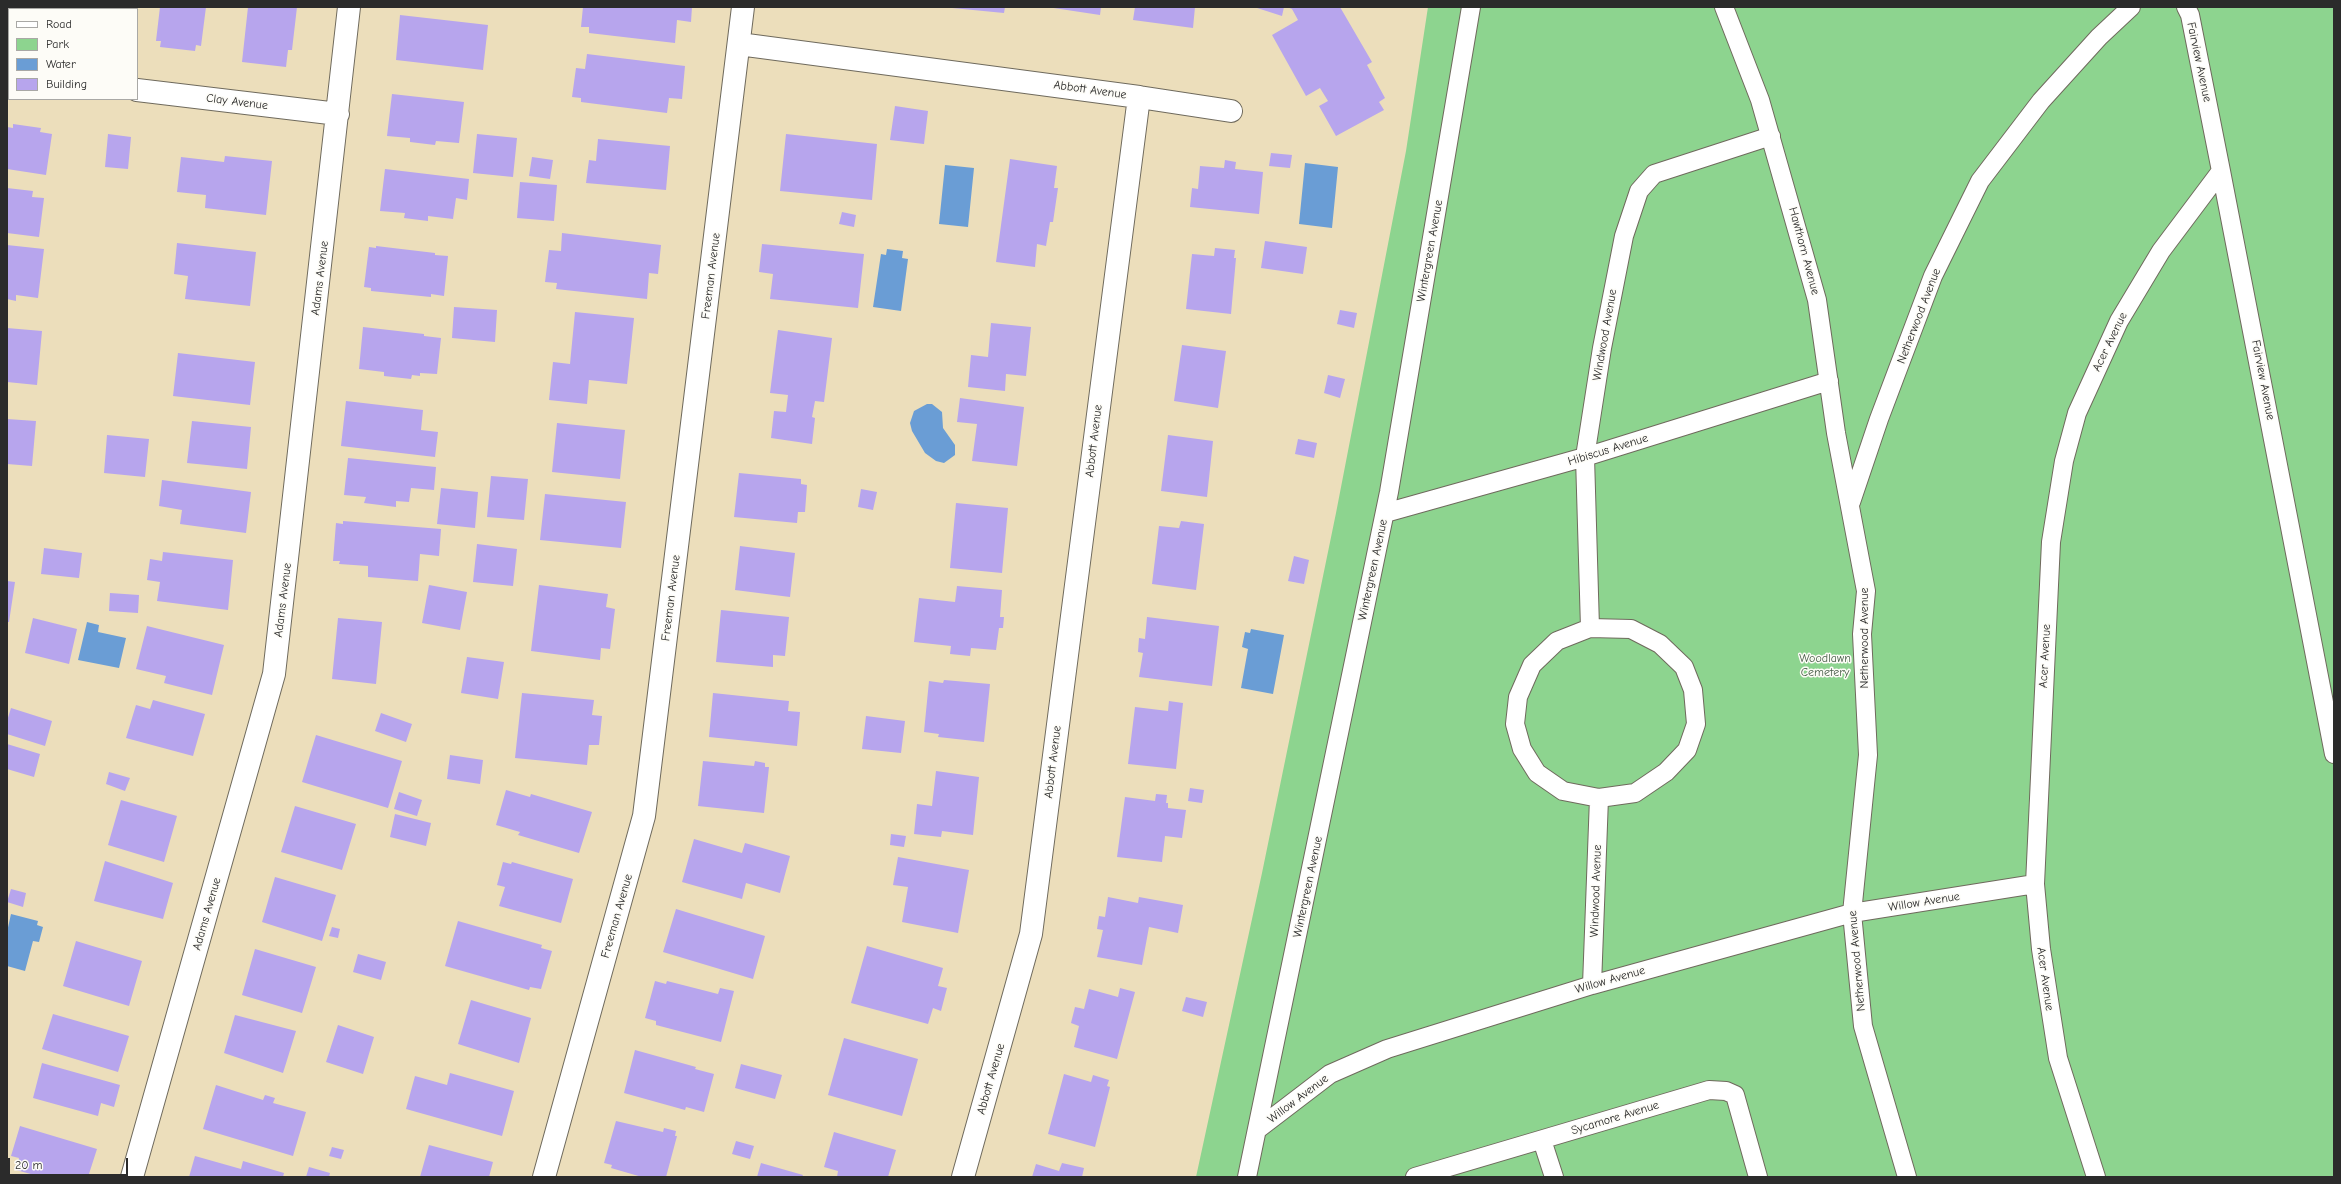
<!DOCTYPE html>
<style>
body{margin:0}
#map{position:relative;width:2341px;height:1184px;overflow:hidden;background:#ecdebb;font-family:"Comic Neue",sans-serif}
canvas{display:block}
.frame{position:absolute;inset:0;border:8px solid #2b2b2b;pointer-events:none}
.legend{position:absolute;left:8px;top:8px;width:130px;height:92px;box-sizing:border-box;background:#fdfcf7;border:1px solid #a9a8a5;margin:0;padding:5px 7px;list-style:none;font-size:12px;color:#2b2b2b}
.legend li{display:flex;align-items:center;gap:8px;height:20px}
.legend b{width:20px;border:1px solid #a9a8a5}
.scale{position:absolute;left:8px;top:1158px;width:120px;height:18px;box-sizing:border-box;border:2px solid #2b2b2b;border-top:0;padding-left:5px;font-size:12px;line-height:14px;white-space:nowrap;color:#2b2b2b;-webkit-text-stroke:3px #fdfcf7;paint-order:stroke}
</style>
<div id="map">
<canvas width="2341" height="1184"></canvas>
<div class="frame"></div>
<ul class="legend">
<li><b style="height:5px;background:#fff"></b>Road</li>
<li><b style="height:11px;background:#8dd48f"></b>Park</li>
<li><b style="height:11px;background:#6a9dd5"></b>Water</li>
<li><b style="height:11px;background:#b7a5ed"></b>Building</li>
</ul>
<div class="scale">20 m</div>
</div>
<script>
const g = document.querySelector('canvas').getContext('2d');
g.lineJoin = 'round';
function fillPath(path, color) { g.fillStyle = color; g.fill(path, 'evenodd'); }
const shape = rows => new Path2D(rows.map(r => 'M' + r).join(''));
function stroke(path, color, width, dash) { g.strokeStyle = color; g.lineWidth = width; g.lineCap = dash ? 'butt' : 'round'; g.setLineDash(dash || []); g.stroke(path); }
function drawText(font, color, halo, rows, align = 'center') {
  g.font = font + ' "Comic Neue",sans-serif'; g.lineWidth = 3; g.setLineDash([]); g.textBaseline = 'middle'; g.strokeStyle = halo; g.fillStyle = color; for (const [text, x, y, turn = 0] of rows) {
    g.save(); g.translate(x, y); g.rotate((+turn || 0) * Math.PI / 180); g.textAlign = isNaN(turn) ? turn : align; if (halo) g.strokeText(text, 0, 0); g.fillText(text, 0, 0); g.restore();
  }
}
const green = shape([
 [1428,7,2334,7,2334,1177,1196,1177,1262,873,1336,513,1406,151]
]);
const water = shape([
 [1305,163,1338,167,1332,228,1299,224],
 [945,165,974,168,968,227,939,224],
 [887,249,903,251,902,258,908,259,901,311,873,307,881,254,886,255],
 [927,404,932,404,942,412,943,428,955,445,955,455,944,463,936,461,925,453,912,431,910,423,914,411],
 [87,622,99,625,98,632,126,638,119,668,78,660],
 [1251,629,1284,635,1273,694,1241,688,1248,649,1242,647,1245,632,1250,633],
 [11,914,38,921,37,925,43,927,39,942,33,941,25,971,7,966,7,932]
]);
const building = shape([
 [17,7,57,7,56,9,17,9],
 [81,7,130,7,130,9,81,9],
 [160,7,206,7,201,46,196,45,195,51,160,47,161,41,156,41],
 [248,7,297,7,292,50,288,50,286,67,242,62],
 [583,7,692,7,691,22,677,20,675,43,589,33,589,27,581,27],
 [942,7,1005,7,1004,13],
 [1047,7,1101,7,1100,15],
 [1135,7,1195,7,1193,28,1133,20],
 [1254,7,1284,7,1282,16],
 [1287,7,1340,7,1372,62,1367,65,1385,98,1379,102,1384,110,1336,136,1319,106,1328,101,1320,88,1306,96,1272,35,1298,20,1292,9],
 [400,15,488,25,483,70,396,60],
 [587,54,685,66,682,99,669,98,667,113,581,102,581,98,572,97,576,68,585,69],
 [392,94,464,102,459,143,436,141,435,145,410,142,410,138,387,136],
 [895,106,928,111,924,144,890,140],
 [13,124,41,128,40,132,52,134,46,175,7,169,7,127,13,128],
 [108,134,131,137,128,169,105,167],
 [477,134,517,138,513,177,473,173],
 [786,134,877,144,872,200,780,191],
 [598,139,670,146,666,190,586,183,589,160,596,161],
 [1271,153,1292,155,1290,168,1269,166],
 [225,156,272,161,266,215,205,208,206,195,177,192,181,157,224,162],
 [532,157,553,160,550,179,529,176],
 [1010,159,1057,166,1054,188,1058,188,1053,222,1050,222,1046,246,1037,244,1035,267,996,262],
 [1225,160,1236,162,1235,169,1263,172,1259,214,1190,207,1192,188,1198,189,1200,166,1224,168],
 [385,169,469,179,467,200,456,198,453,219,428,216,428,221,404,218,405,213,380,211],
 [520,182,557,185,554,221,517,218],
 [7,188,33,191,32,197,44,198,39,237,7,233],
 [842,212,856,215,854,227,839,224],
 [562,233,661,245,658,274,649,273,647,299,556,289,557,283,545,282,549,250,561,251],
 [1265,241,1307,247,1303,274,1261,268],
 [177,243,256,252,250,306,185,299,188,276,174,274],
 [762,244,864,254,858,308,770,299,773,274,759,272],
 [7,245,44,249,38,298,16,295,16,301,7,299],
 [376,246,435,253,435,255,448,256,444,296,431,294,431,297,371,291,371,288,364,287,369,247,376,248],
 [1215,248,1235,250,1234,258,1236,258,1231,314,1186,309,1192,254,1214,256],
 [454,307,497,310,495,342,452,338],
 [1340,310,1357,313,1354,328,1337,324],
 [575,312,634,318,627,384,589,380,587,404,549,400,553,362,570,364],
 [991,323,1031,327,1026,376,1006,374,1005,391,968,387,971,355,988,357],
 [363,327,424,334,424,336,441,338,437,374,420,373,420,376,412,375,411,379,384,376,384,372,359,369],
 [7,328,42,331,37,385,7,382],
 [778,330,832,338,824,402,815,401,812,417,815,418,812,444,771,438,774,411,786,412,788,395,770,393],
 [1182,345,1226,351,1218,408,1174,401],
 [178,353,255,362,250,405,173,396],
 [1328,375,1345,379,1340,398,1324,393],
 [960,398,1024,407,1017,466,972,461,977,424,957,422],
 [346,401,423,410,421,430,438,432,435,457,341,446],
 [7,419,36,421,32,466,7,464],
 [192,421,251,427,247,469,187,463],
 [557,423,625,430,620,479,552,472],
 [107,435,149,439,145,477,104,473],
 [1168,435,1213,441,1207,497,1161,491],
 [1298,439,1317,443,1314,458,1295,454],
 [348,458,436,467,434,490,411,488,409,502,396,501,396,507,364,503,366,497,344,495],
 [739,473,801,479,801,484,807,485,805,512,798,512,797,523,734,517],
 [491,476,528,479,524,520,487,517],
 [162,480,251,492,246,533,180,524,182,510,159,506],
 [441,488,478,492,475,528,437,524],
 [861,489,877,492,873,510,858,507],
 [545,494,626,502,621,548,540,540],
 [956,503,1008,508,1002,573,950,568],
 [343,521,441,529,439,556,420,554,418,581,368,577,368,566,339,564,340,561,333,561,336,523,343,524],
 [1181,521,1204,524,1196,590,1152,584,1159,526,1179,528],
 [477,544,517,549,513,586,473,582],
 [740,546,795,553,790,597,735,590],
 [44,548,82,553,79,578,41,574],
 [163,552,233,560,228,610,157,601,160,582,147,580,150,559,162,561],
 [1294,556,1309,560,1304,584,1288,581],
 [7,581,15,582,9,622,7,622],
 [429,585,467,592,460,630,422,623],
 [539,585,608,594,606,607,615,609,610,649,601,648,600,660,531,651],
 [957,586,1002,590,1000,617,1004,617,1003,628,999,628,996,650,971,648,970,656,950,654,951,646,914,642,919,598,955,602],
 [110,593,139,595,138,613,109,611],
 [721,610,789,617,785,656,773,655,773,667,716,662],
 [1147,617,1219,626,1212,686,1139,677,1143,653,1138,652,1139,638,1145,639],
 [33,618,77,629,69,664,25,653],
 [338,618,382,622,376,684,332,679],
 [147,626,224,645,212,695,164,683,166,676,136,669],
 [467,657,504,662,498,699,461,693],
 [944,680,990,684,984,742,938,737,939,734,924,732,929,681,943,683],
 [522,693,594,700,592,715,602,716,599,745,589,745,587,765,515,758],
 [713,693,789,701,788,711,800,712,797,746,709,737],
 [153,700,205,714,193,756,126,738,136,705,150,709],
 [1169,701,1183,703,1176,769,1128,764,1135,707,1168,711],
 [11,708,52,721,45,746,7,734,7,721],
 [381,713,412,724,406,742,375,731],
 [866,716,905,721,901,753,862,749],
 [316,735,402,761,388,808,302,782],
 [7,744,40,754,34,777,7,769],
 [450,755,483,760,480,784,447,779],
 [703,761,754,766,755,761,765,763,765,767,769,767,764,813,698,806],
 [936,771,979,777,973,835,942,831,941,837,914,834,917,804,932,806],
 [109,772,130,778,125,791,106,784],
 [1190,788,1204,790,1202,803,1188,801],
 [506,790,530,797,531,794,592,812,579,853,518,835,520,832,496,825],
 [399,792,422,800,417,816,394,809],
 [1156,794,1167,795,1166,803,1168,803,1168,808,1186,810,1182,838,1165,836,1162,862,1117,857,1125,797,1155,801],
 [121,800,177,816,164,862,108,845],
 [295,806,356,824,342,870,281,852],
 [395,814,431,823,426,846,390,837],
 [891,834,906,836,904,847,890,845],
 [694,839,742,853,745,843,790,856,780,893,746,883,742,899,682,882],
 [898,857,969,870,958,933,902,922,908,887,893,885],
 [105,861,173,883,163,919,94,901],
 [503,862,511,864,512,862,573,879,561,923,499,906,505,887,497,885],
 [275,877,336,895,322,941,262,922],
 [11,889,26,893,23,907,7,902],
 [1108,897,1138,903,1139,897,1183,905,1178,933,1149,927,1142,965,1097,957,1103,930,1097,929,1099,916,1105,917],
 [676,909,765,936,753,979,663,952],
 [458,921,542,945,541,948,552,951,541,989,530,987,529,990,445,966],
 [332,927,340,929,338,938,329,936],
 [76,941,142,961,129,1006,63,986],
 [867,946,943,968,938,986,947,988,941,1011,933,1008,928,1024,851,1003],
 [255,949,316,967,302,1013,242,995],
 [358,954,386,962,381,980,353,972],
 [655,981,666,984,667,981,718,994,720,988,734,991,721,1042,656,1025,656,1021,645,1018],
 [1120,988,1135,992,1117,1059,1074,1047,1079,1026,1071,1023,1075,1007,1084,1009,1089,989,1118,997],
 [1186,997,1207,1002,1203,1017,1182,1011],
 [471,1000,531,1018,519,1063,458,1044],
 [53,1014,129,1036,118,1072,42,1049],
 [235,1015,296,1031,283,1073,224,1053],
 [338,1025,374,1037,363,1074,326,1062],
 [844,1038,918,1059,902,1116,828,1095],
 [635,1050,696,1067,695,1069,714,1074,704,1112,686,1107,685,1110,624,1093],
 [42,1063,120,1085,114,1107,101,1103,98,1116,33,1098],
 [741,1064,782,1075,775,1099,735,1088],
 [450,1073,514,1091,502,1136,406,1109,415,1076,447,1085],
 [1064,1074,1091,1082,1093,1075,1109,1080,1107,1086,1110,1087,1095,1147,1048,1134],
 [216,1085,263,1100,265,1095,275,1098,273,1103,306,1112,293,1156,203,1129],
 [616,1121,663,1132,664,1128,676,1131,675,1136,677,1136,666,1177,642,1177,611,1168,612,1165,604,1163],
 [20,1126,97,1149,88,1177,42,1177,16,1170,19,1158,11,1156],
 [834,1132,896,1150,888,1177,837,1177,838,1171,824,1167],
 [736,1141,754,1146,750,1159,732,1154],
 [429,1145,493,1162,489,1177,420,1177],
 [332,1147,344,1150,341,1159,329,1156],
 [195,1156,241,1169,243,1161,284,1173,283,1177,189,1177],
 [761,1163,803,1175,802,1177,757,1177],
 [1062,1163,1084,1168,1082,1177,1032,1177,1036,1164,1059,1171],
 [309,1167,330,1173,329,1177,306,1177]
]);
const lane = shape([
 [1724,7,1760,100,1817,300,1836,433,1866,591,1862,634,1868,755,1852,913,1863,1026,1907,1177],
 [2186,7,2190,15,2221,171,2334,754],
 [1851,502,1879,419,1933,276,1980,181,2041,101,2099,37,2131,7],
 [1385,513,1585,457,1829,381],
 [1590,628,1557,641,1532,665,1518,697,1515,724,1522,749,1537,773,1563,791,1599,798],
 [1592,985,1599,798,1635,793,1666,772,1687,750,1696,724,1693,690,1684,667,1660,644,1631,629,1590,628,1585,457,1602,348,1624,236,1639,191,1654,174,1771,136],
 [1258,1129,1330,1074,1387,1049,1592,985,1852,913,2035,884],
 [1542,1140,1554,1177],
 [1247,1177,1389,492,1471,7],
 [1415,1177,1709,1090,1726,1091,1735,1095,1758,1177],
 [2096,1177,2058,1058,2041,949,2035,884,2051,542,2064,461,2077,413,2119,321,2161,251,2221,171]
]);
const street = shape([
 [739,44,1139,97,1031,934,963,1177],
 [7,75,9,75],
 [137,90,338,114],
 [1139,97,1231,111],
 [132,1177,274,674,349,7],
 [544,1177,644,816,743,7]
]);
const streetNames = [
 ["Fairview Avenue",2199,62,78],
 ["Abbott Avenue",1090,90,8],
 ["Clay Avenue",237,102,7],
 ["Wintergreen Avenue",1430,251,-80],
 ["Hawthorn Avenue",1804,251,75],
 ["Freeman Avenue",711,276,-83],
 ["Adams Avenue",320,278,-83],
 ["Netherwood Avenue",1919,316,-69],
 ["Windwood Avenue",1605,335,-80],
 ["Acer Avenue",2110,342,-64],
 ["Fairview Avenue",2263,380,79],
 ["Abbott Avenue",1094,441,-83],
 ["Hibiscus Avenue",1608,450,-17],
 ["Wintergreen Avenue",1373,570,-78],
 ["Freeman Avenue",671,598,-83],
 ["Adams Avenue",283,600,-83],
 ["Netherwood Avenue",1865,638,-90],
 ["Acer Avenue",2045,656,-87],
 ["Abbott Avenue",1053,762,-83],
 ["Wintergreen Avenue",1308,887,-78],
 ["Windwood Avenue",1596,891,-88],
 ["Willow Avenue",1924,902,-9],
 ["Adams Avenue",207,914,-74],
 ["Freeman Avenue",617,916,-74],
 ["Netherwood Avenue",1857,961,-95],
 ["Acer Avenue",2045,979,82],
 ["Willow Avenue",1610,980,-16],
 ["Abbott Avenue",991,1079,-74],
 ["Willow Avenue",1298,1099,-37],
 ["Sycamore Avenue",1615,1118,-17]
];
const parkNames = [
 ["Woodlawn",1825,659],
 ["Cemetery",1825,673]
];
fillPath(green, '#8dd48f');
fillPath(water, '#6a9dd5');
fillPath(building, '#b7a5ed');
stroke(lane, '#6f6a5d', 20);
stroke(street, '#6f6a5d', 24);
stroke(lane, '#fff', 18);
stroke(street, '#fff', 22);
drawText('12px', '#2b2b2b', '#fdfcf7', streetNames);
drawText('12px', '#485e49', '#fdfcf7', parkNames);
</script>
